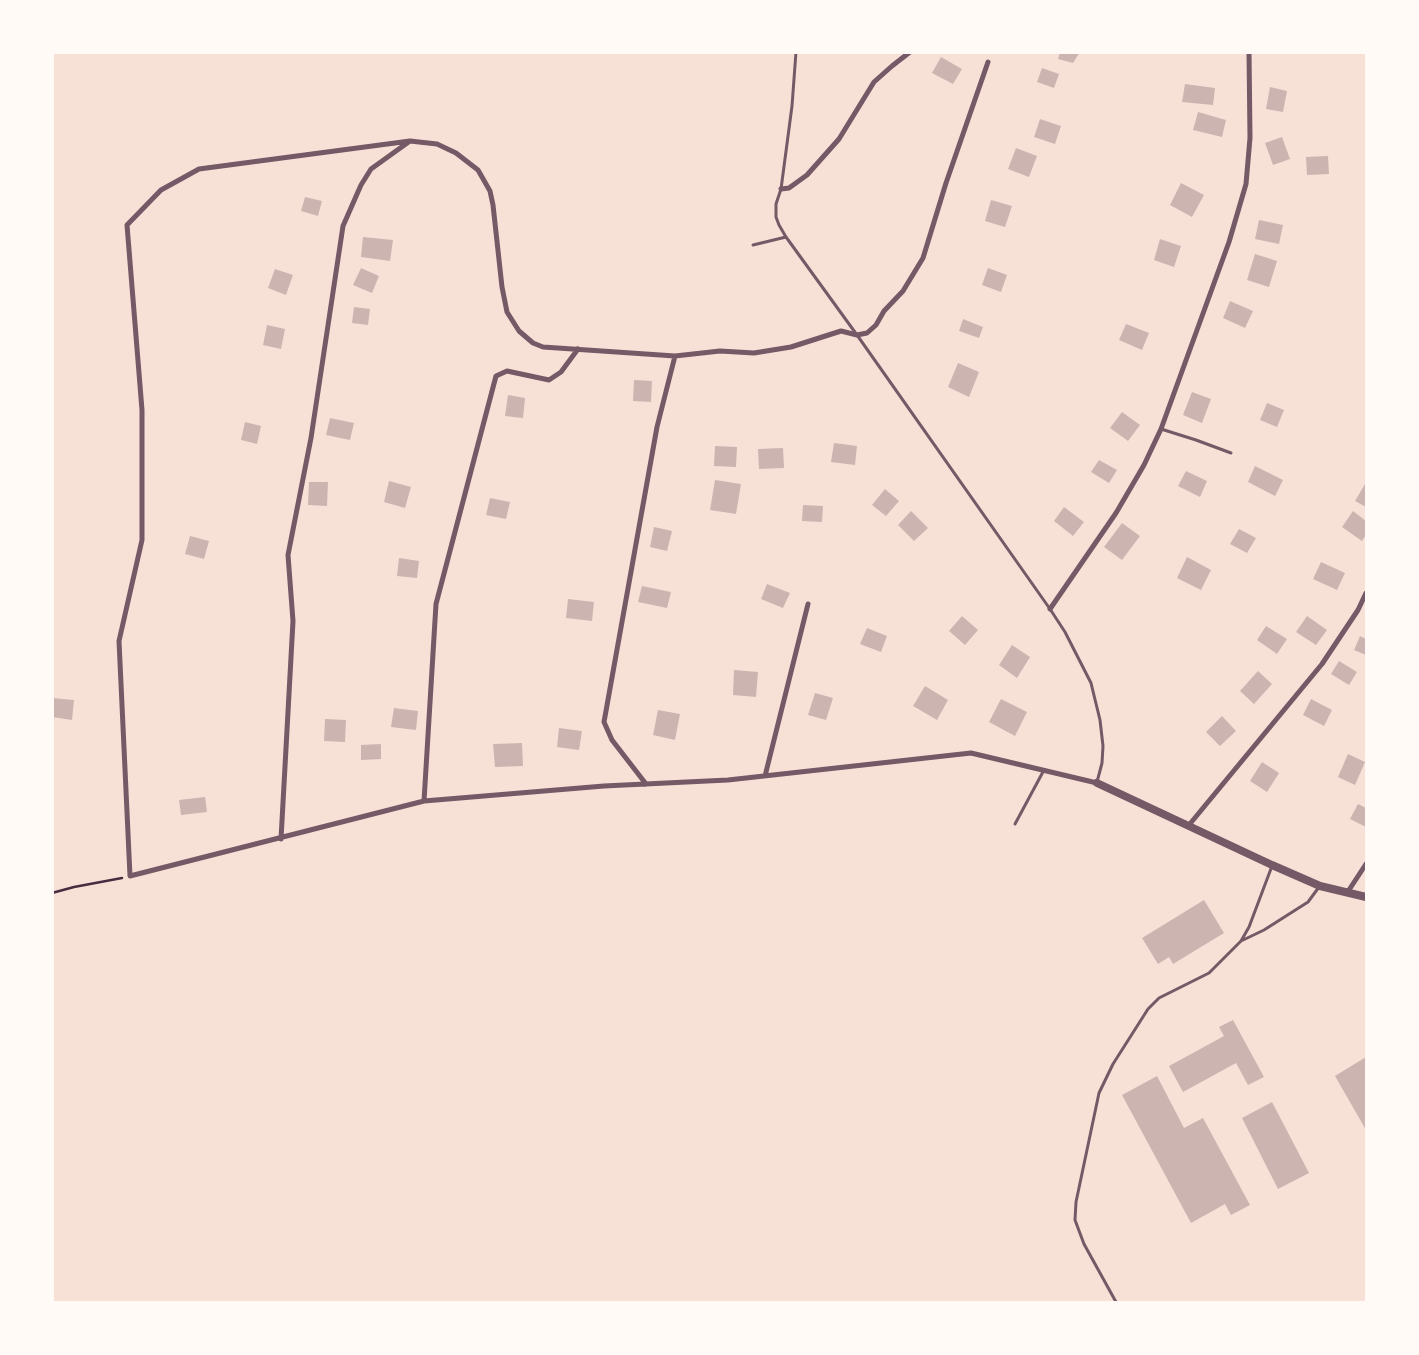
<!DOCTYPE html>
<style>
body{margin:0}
#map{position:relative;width:1419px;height:1355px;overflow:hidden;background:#f7e1d7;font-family:Montserrat,sans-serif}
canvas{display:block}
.frame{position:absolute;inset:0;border:54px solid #fffaf5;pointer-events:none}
</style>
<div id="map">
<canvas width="1419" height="1355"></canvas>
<div class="frame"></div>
</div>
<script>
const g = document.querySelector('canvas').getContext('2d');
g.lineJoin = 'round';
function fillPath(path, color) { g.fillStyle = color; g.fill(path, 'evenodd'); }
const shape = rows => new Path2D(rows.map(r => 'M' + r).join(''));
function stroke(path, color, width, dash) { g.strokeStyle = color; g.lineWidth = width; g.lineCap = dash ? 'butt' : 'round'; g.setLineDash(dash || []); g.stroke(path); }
const building = shape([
 [1060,52,1080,52,1073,63,1058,59],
 [941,57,962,69,953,84,932,73],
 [1042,68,1059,74,1054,88,1037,82],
 [1185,84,1215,88,1213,105,1182,102],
 [1270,87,1287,91,1283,112,1266,109],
 [1198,112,1226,120,1222,137,1193,130],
 [1040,119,1061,126,1055,144,1034,137],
 [1282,137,1290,159,1273,165,1265,143],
 [1016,148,1037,156,1029,177,1008,169],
 [1328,156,1329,174,1307,175,1306,157],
 [1181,183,1204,195,1192,217,1170,205],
 [305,197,322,201,318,216,301,211],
 [991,200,1012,206,1005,227,985,221],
 [1259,220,1283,225,1279,244,1255,239],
 [363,237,393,240,390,261,361,257],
 [1160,239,1181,246,1174,267,1154,260],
 [1255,254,1277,261,1269,287,1247,280],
 [361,268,379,276,372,293,353,285],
 [988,268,1007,275,1001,292,982,285],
 [275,269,293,275,286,295,268,288],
 [1230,301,1253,311,1245,328,1223,318],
 [354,307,370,309,368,325,352,323],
 [963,319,983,327,979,338,959,331],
 [1126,324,1149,333,1142,350,1119,340],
 [267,325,285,329,281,349,263,345],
 [958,363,979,372,969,397,948,387],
 [634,380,652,381,651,402,633,401],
 [1192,392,1211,399,1202,423,1183,415],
 [508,395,525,398,523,418,505,416],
 [1267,403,1284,410,1277,427,1260,420],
 [1122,412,1140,425,1128,441,1110,428],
 [330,418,354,423,350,440,326,435],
 [245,422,261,426,257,444,241,440],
 [834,443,857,446,855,465,831,462],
 [715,446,737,447,736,467,714,466],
 [783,448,784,468,759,469,758,449],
 [1099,460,1117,470,1109,483,1091,472],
 [1255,466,1283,480,1275,496,1248,482],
 [1186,471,1207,481,1200,497,1178,486],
 [715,480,741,484,736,514,710,510],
 [389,481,411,487,405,508,384,502],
 [309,482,328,482,327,506,308,505],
 [1365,484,1366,484,1366,507,1355,501],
 [885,489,899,501,886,516,872,505],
 [490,498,510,502,506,519,486,515],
 [803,505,823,506,822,522,802,521],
 [1064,507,1084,522,1073,536,1054,521],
 [911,511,928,528,914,541,898,525],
 [1353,511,1366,521,1366,535,1362,541,1342,527],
 [1122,523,1140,536,1122,560,1104,547],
 [654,527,672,531,667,551,650,547],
 [1239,529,1256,538,1247,553,1230,544],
 [190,536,209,541,204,559,185,554],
 [1187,557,1211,570,1201,590,1177,578],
 [399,558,419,561,417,578,397,576],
 [1321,562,1345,573,1337,590,1313,579],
 [767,584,790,593,783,608,761,599],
 [642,586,671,592,667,608,638,602],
 [568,599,594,602,592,621,566,618],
 [962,616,978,630,965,645,949,631],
 [1307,616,1327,630,1316,645,1296,632],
 [1266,626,1287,639,1277,654,1257,640],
 [867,628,887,636,881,652,860,644],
 [1360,636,1366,639,1366,655,1354,650],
 [1012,645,1030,657,1017,678,999,665],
 [1339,661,1357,672,1349,685,1331,674],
 [734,670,758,672,756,697,733,695],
 [1258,671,1272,684,1254,704,1240,691],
 [925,686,948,700,937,720,913,706],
 [815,693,833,698,826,720,808,715],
 [52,698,74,700,72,720,52,717],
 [1001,699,1027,712,1015,736,989,722],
 [1311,699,1332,710,1324,726,1303,715],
 [394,708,418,711,416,730,391,727],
 [658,710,680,714,675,740,653,735],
 [1222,716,1236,731,1220,746,1206,732],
 [325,719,346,720,345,742,324,741],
 [559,728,582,731,579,750,557,747],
 [522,743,523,766,495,767,493,744],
 [381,744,381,759,361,760,361,745],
 [1348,754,1365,762,1355,785,1338,777],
 [1262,762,1279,773,1267,792,1250,781],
 [205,797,207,812,181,815,179,800],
 [1358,804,1366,808,1366,827,1350,819],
 [1204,900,1224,933,1173,964,1169,957,1158,964,1142,938],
 [1233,1020,1264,1077,1248,1085,1236,1063,1183,1092,1169,1066,1224,1036,1219,1027],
 [1366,1057,1366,1130,1335,1076],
 [1157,1076,1184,1128,1203,1118,1250,1205,1231,1215,1225,1204,1191,1223,1122,1095],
 [1272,1102,1309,1173,1278,1189,1242,1118]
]);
const path = shape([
 [52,893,74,887,122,878]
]);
const service = shape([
 [796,52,792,106,781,189,776,204,776,217,779,225,786,237,857,335,1050,609,1065,632,1091,683,1100,720,1103,746,1102,763,1097,782],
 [753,245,786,237],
 [1161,429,1196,440,1231,453],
 [1015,824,1044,770],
 [1241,941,1264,930,1308,902,1319,887],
 [1116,1302,1084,1244,1075,1220,1076,1202,1099,1093,1113,1064,1148,1009,1159,998,1209,973,1241,941,1249,927,1272,866]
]);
const minor = shape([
 [410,141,199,169,161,190,127,225,142,410,142,540,119,641,130,876,424,801,604,786,728,780,971,753,1097,783],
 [781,189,789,188,807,175,839,139,874,82,892,66,910,52],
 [1050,609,1116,513,1144,465,1161,429,1229,242,1246,184,1250,138,1249,52],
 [765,776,808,604],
 [646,784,612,740,604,722,657,427,675,356,720,351,754,353,791,347,841,331,857,335,867,333,876,325,884,311,903,291,923,258,946,183,988,62],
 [424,801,436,604,496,376,507,371,549,380,561,372,578,349],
 [1189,825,1322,664,1358,610,1366,593],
 [281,839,293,621,288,555,311,438,343,226,361,185,371,169,410,141,437,144,456,153,478,170,490,191,493,205,502,287,507,312,519,331,533,343,543,347,675,356],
 [1347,893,1366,864]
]);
const tertiary = shape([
 [1097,783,1272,865,1320,886,1366,897]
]);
fillPath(building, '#ccb4b1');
stroke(path, '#4a2c40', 2.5);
stroke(service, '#755966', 3);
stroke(minor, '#755966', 5);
stroke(tertiary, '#755966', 8);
</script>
